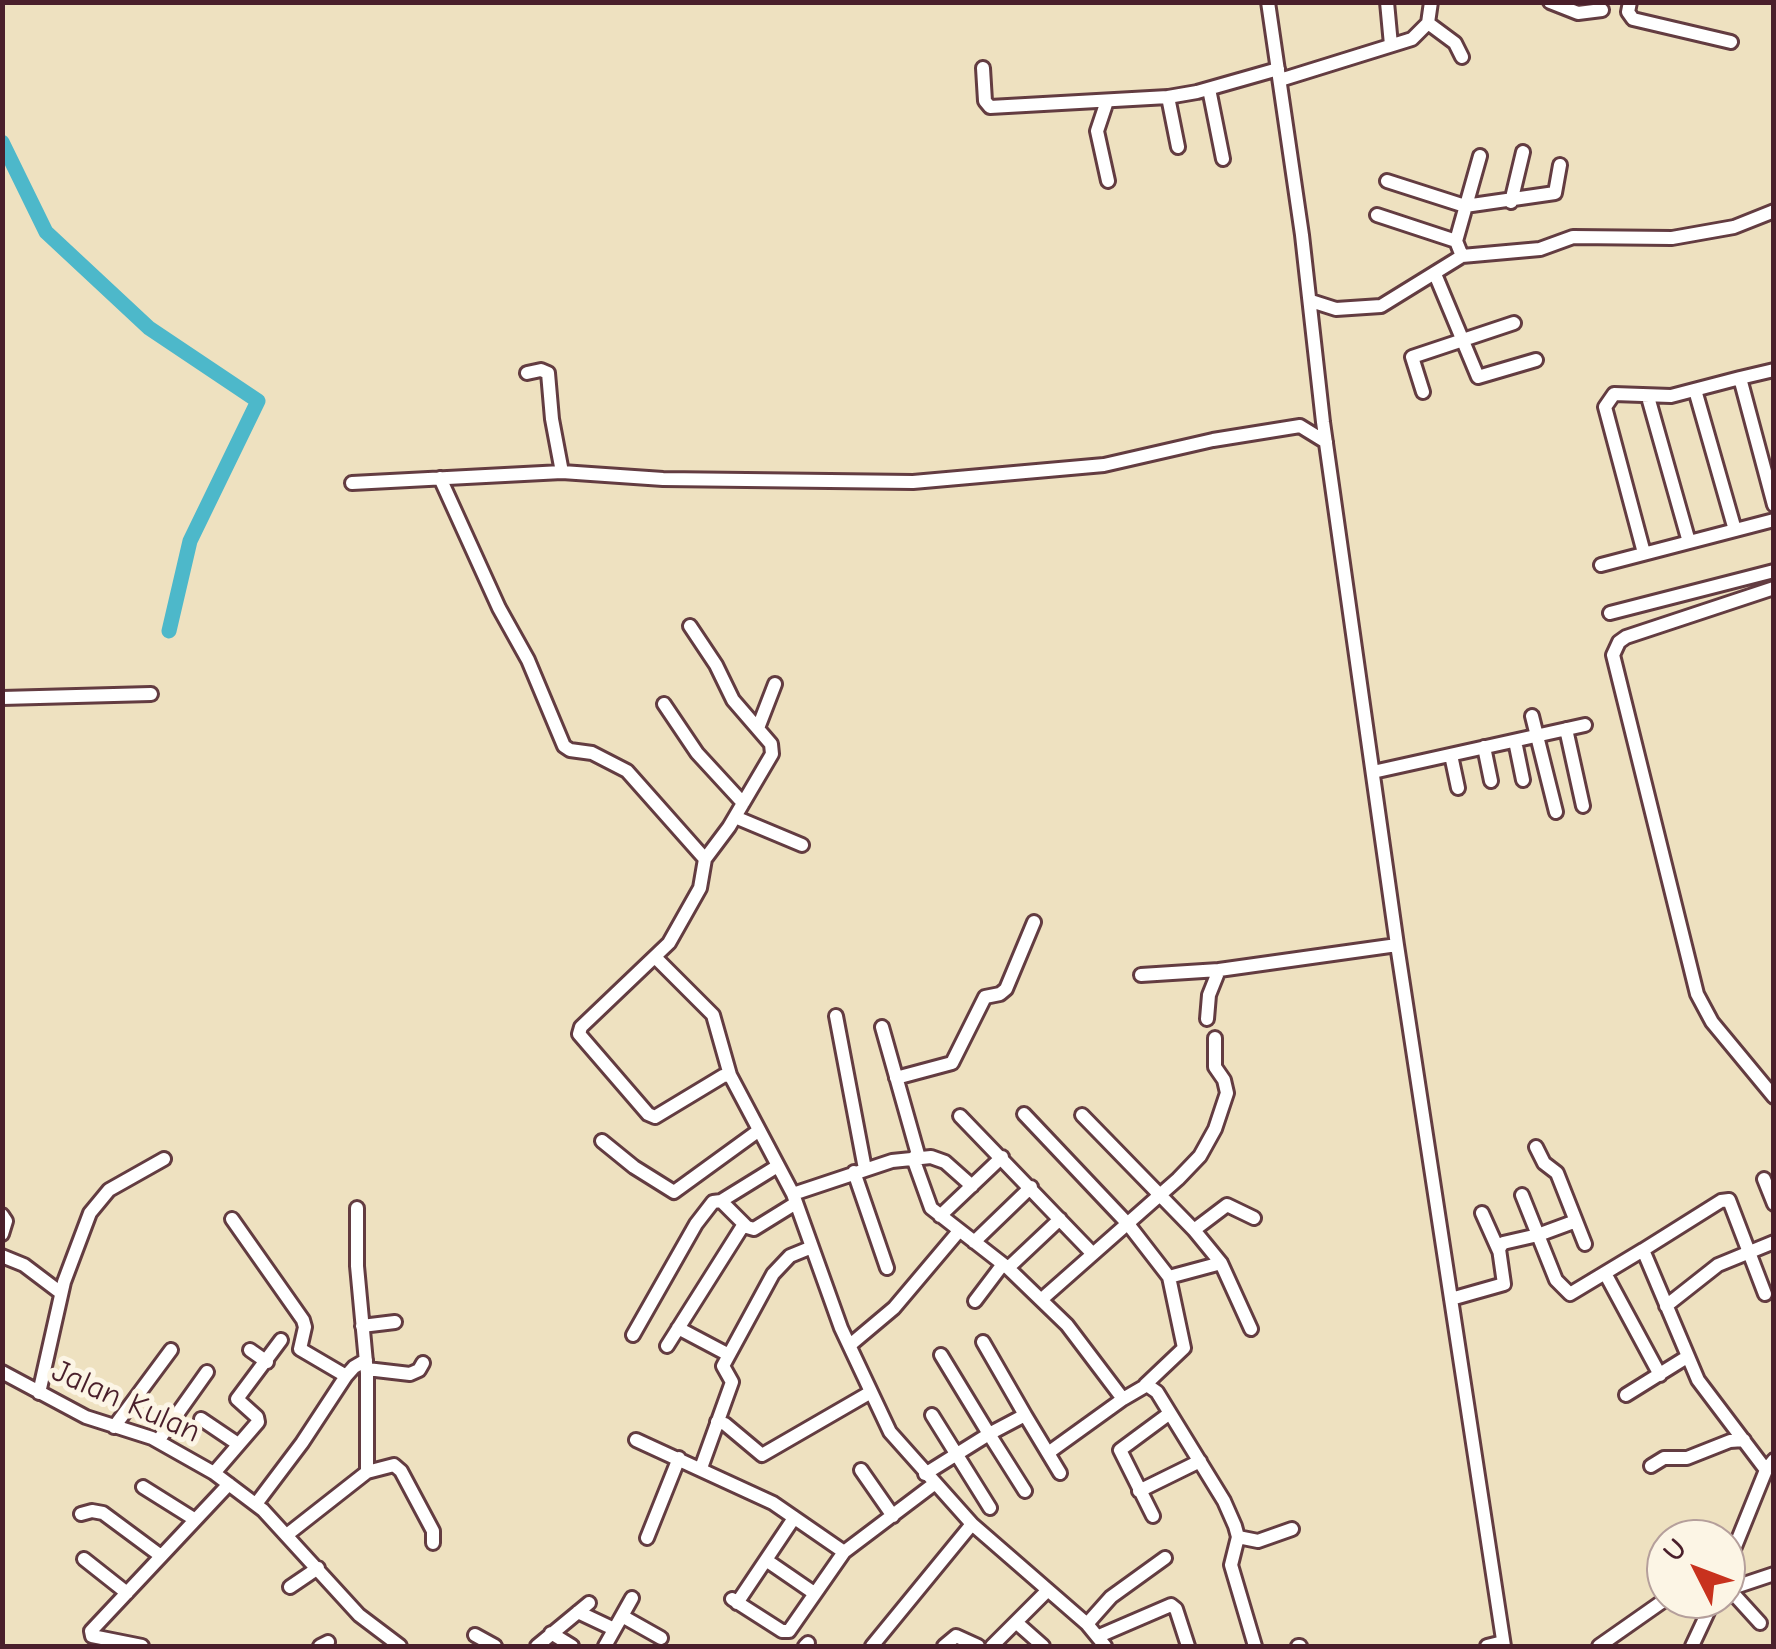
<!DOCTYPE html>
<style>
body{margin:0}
#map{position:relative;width:1776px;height:1649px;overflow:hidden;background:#eee1c0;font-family:"Comic Neue",sans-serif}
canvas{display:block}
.frame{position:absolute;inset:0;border:5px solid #4a1f2b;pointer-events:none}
.north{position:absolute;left:1646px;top:1519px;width:100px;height:100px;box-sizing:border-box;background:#fcf5e5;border:2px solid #b59f9b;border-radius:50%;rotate:312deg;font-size:28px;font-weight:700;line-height:40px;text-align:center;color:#4a1f2b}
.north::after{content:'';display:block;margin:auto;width:35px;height:45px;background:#c8321e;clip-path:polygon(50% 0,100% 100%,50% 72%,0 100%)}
</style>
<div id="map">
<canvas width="1776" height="1649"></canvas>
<div class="frame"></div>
<div class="north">U</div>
</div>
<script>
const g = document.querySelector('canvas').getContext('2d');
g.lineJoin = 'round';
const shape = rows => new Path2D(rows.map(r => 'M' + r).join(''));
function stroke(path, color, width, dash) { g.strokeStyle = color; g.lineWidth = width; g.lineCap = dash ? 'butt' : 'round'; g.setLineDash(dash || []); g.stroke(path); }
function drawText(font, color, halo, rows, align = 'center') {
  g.font = font + ' "Comic Neue",sans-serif'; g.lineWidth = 10; g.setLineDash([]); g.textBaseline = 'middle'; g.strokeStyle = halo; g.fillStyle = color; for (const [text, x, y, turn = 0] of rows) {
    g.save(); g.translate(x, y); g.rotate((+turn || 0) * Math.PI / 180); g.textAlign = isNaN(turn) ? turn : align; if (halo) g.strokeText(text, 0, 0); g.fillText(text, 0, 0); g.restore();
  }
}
const river = shape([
 [2,142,46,232,149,328,258,401,190,541,169,631]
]);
const minor = shape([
 [1268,2,1302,235,1323,422,1397,945,1504,1646],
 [1387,2,1391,45],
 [1550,2,1578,13,1602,10],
 [1630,2,1628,12,1633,19,1731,42],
 [1428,23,1455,43,1462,57],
 [983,68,985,101,990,107,1168,97,1197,92,1278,69],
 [1280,80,1412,39,1428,23,1431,2],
 [1209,89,1223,159],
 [1168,97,1178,147],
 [1107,101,1097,131,1108,181],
 [1387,181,1465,206,1555,193,1560,165],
 [1511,202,1523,152],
 [1377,215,1456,241],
 [1462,256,1456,241,1480,156],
 [1435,274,1478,377,1536,360],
 [1311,301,1336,309,1381,306,1462,256,1540,249,1573,237,1672,238,1734,227,1774,211],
 [527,373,541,370,548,373,552,419,562,472],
 [1740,378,1774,370],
 [1695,390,1735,530],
 [1423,392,1412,357,1514,323],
 [1648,397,1689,542],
 [440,478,499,608,528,660,564,746,570,750,592,753,627,771,705,859],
 [352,483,562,472,663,479,913,482,1104,465,1213,440,1300,426,1326,442],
 [1644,553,1605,407,1614,394,1671,396,1740,378,1774,505],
 [1601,565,1774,520],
 [1774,588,1626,637,1619,642,1613,655,1697,994,1712,1022,1774,1097],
 [1610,613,1774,571],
 [690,626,716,665,733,700,771,744,772,754,729,827,705,859,700,888,669,943,581,1027,579,1034,648,1114,655,1117,723,1076,730,1075],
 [2,698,151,694],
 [664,704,697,753,743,803],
 [1532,716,1556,812],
 [758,728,775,684],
 [1566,729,1583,806],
 [1515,741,1523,780],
 [1484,747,1491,781],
 [1451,755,1458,788],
 [1373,772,1585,725],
 [735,817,802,845],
 [656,958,713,1015,730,1075,793,1194,841,1328,890,1432,972,1524,1087,1624,1105,1646],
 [1141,975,1219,970],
 [836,1016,865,1169],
 [1207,1019,1209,995,1219,970,1397,945],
 [882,1027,919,1158],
 [896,1078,952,1063,985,997,1000,994,1006,989,1034,922],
 [1024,1114,1128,1224,1169,1277,1184,1348,1145,1385],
 [1082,1115,1194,1230,1221,1263,1251,1329],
 [960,1116,1092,1253],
 [602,1141,634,1167,674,1192,758,1131],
 [1536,1147,1544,1163,1557,1173,1585,1244],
 [913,1158,931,1208,1008,1268,1067,1325,1123,1399,1147,1385,1157,1392,1224,1501,1235,1526,1238,1537,1231,1565,1255,1646],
 [854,1172,887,1268],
 [1764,1179,1774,1204],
 [793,1194,892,1161,931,1157,945,1162,972,1186],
 [1522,1195,1538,1235,1576,1221],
 [721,1201,747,1227,754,1229,796,1203],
 [357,1208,357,1266,367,1373,367,1472],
 [1482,1213,1499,1251],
 [2,1215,6,1221,2,1234],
 [940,1216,1002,1157],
 [232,1219,303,1320,305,1327,300,1349,346,1376],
 [1194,1230,1227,1205,1254,1218],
 [974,1242,1031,1187],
 [2,1256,24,1265,61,1293],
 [1008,1268,1060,1219],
 [1606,1275,1660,1375],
 [1169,1277,1221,1263],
 [1765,1294,1729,1200,1721,1201,1643,1250,1698,1380,1766,1470],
 [1042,1299,1178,1179,1200,1156,1215,1129,1227,1093,1224,1080,1215,1067,1215,1038],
 [1451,1299,1504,1284,1499,1249,1503,1243,1538,1235,1556,1280,1570,1294,1643,1250],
 [975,1301,1003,1264],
 [1666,1306,1718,1265,1774,1242],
 [362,1326,395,1322],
 [678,1328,729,1355],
 [633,1335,696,1224,713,1202,721,1201,776,1167],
 [850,1345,894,1308,959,1231],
 [667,1346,744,1224],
 [250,1350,267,1362],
 [941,1355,989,1434,1025,1415,983,1342],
 [367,1369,410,1374,419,1370,423,1363],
 [2,1372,86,1417,152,1438,214,1473,263,1510,359,1615,400,1646],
 [39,1393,64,1282,90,1213,109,1190,164,1159],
 [1626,1395,1687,1357],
 [932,1415,990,1508],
 [1025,1415,1060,1473],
 [201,1419,238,1444],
 [717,1422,725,1424,762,1455,871,1392],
 [114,1427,171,1350],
 [636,1440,773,1503,844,1552],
 [158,1441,207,1372],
 [1048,1453,1123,1399],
 [1651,1466,1664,1458,1687,1458,1730,1441,1744,1440],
 [701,1468,732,1382,723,1366,773,1274,790,1256,812,1247],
 [861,1470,893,1516],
 [214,1473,258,1422,257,1417,237,1399,281,1340],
 [925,1474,989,1434,1025,1491],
 [143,1487,194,1519],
 [1139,1491,1200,1461],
 [256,1504,302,1443,346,1376,354,1367,366,1360],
 [81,1514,92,1511,103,1513,161,1556],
 [1153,1516,1120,1450,1170,1413],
 [288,1534,367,1472,394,1465,401,1471,433,1531,433,1543],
 [1238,1537,1258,1541,1292,1529],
 [647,1538,679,1458],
 [84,1559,127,1593],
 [766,1560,814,1593],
 [1726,1569,1766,1470,1774,1460],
 [290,1587,318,1568],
 [1726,1590,1774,1574],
 [1730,1590,1760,1623],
 [732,1599,782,1631,789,1631,844,1552,934,1484],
 [737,1603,794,1518],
 [578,1612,614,1629],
 [622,1616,661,1638],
 [1017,1623,1043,1646],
 [1087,1624,1111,1597,1165,1558],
 [551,1633,572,1646],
 [475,1635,495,1646],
 [1099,1636,1171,1605,1176,1609,1188,1646],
 [142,1646,92,1636,91,1631,229,1484],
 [320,1646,328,1642],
 [537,1646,589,1603],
 [605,1646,632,1598],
 [805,1646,808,1643],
 [872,1646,972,1524],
 [944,1646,956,1636,978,1646],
 [992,1646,1048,1590],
 [1298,1646,1300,1646],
 [1487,1646,1503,1642],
 [1599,1646,1666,1599],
 [1692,1646,1714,1599]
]);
const streetNames = [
 ["Jalan Kulan",126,1402,24]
];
stroke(river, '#4db8ca', 15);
stroke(minor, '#633c41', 18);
stroke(minor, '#fff', 12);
drawText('32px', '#4a1f2b', '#fcf5e5', streetNames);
</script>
